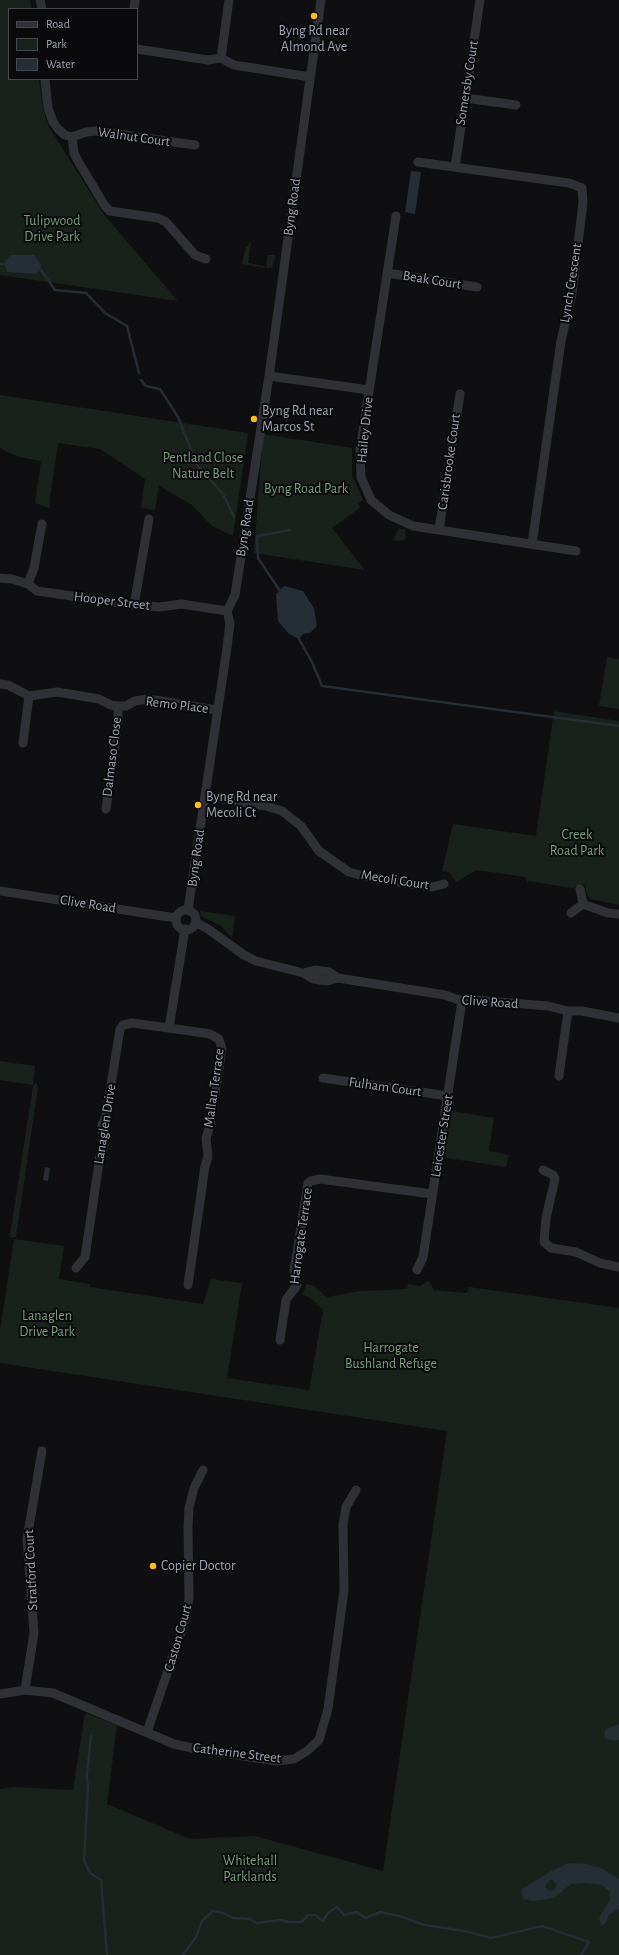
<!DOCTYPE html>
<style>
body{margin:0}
#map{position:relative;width:619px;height:1955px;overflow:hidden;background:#0f0f11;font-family:"Alegreya Sans",sans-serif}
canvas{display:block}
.legend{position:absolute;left:8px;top:8px;width:130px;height:72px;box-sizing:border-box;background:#0a0a0c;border:1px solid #46484f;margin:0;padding:5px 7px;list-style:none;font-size:12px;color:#9fa4b3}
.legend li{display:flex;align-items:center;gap:8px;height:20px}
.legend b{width:20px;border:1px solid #46484f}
</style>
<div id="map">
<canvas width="619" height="1955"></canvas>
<ul class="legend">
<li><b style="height:5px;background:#303136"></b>Road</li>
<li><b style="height:11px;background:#19211b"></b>Park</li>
<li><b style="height:11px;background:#252d35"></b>Water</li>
</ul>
</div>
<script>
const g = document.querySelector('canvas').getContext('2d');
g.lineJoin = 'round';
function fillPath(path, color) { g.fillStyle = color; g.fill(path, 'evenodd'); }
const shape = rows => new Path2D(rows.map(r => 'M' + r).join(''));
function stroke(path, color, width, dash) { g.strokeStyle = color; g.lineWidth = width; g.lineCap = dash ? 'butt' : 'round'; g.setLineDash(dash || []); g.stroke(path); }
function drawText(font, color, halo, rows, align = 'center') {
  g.font = font + ' "Alegreya Sans",sans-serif'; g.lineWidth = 4; g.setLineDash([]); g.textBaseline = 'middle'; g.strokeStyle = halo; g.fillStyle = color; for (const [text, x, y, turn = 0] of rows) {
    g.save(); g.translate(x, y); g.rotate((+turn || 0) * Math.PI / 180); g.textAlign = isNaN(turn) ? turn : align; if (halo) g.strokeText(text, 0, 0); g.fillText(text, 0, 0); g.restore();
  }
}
const green = shape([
 [0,0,30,0,31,9,9,9,9,79,39,79,43,109,49,127,105,216,178,301,0,275],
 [249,243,251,243,248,263,265,266,265,268,242,264,246,246,248,246],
 [268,255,275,255,273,268,266,268],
 [0,395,248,433,233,536,212,526,192,505,159,486,155,510,141,508,145,479,100,449,58,443,50,498,50,508,35,503,41,461,19,457,3,450,0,447],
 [263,434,352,448,352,475,363,500,358,504,361,507,332,528,365,570,254,553],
 [399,528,406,530,405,539,401,541,393,540],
 [607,657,619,659,619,709,599,706],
 [554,711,619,721,619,905,591,899,587,895,585,884,572,888,529,881,528,883,525,877,477,870,456,882,450,873,442,871,453,824,536,836],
 [200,911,235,916,232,938,221,926,201,916],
 [0,1061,35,1066,33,1085,0,1080],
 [36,1083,38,1087,16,1237,11,1238,10,1235,33,1086],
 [447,1110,494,1118,489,1151,509,1155,506,1167,440,1157],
 [14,1239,64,1246,59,1279,90,1284,90,1287,203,1304,211,1279,242,1283,227,1378,309,1390,323,1310,309,1297,302,1295,307,1284,314,1286,327,1297,360,1291,407,1289,408,1284,420,1286,429,1280,434,1290,467,1293,469,1287,619,1308,619,1955,0,1955,0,1789,13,1787,73,1790,85,1713,117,1725,107,1804,190,1839,255,1836,383,1871,447,1431,0,1363,0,1331]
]);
const water = shape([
 [411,171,421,172,415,214,405,212],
 [10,255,34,255,41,264,41,270,35,274,7,272,4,264],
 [284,586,303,591,314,608,317,626,310,633,303,634,299,639,289,634,278,621,276,594],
 [45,1167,50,1168,48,1181,43,1180],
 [619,1724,619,1740,610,1740,604,1737,605,1729],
 [569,1863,587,1864,603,1869,619,1879,619,1909,609,1915,605,1924,601,1925,599,1917,610,1900,610,1892,602,1885,586,1883,571,1884,554,1898,533,1901,524,1899,521,1893,522,1889,551,1871],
 [552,1879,557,1884,555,1889,549,1891,546,1888,546,1884]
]);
const stream = shape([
 [0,264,4,264],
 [41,270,55,290,86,293,105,313,127,326,139,373],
 [141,380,146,386,160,389,178,417,197,465,223,494,234,517],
 [280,591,258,558,257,536,290,530],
 [299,639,312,662,322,686,619,726],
 [91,1736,87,1776,88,1786,84,1860,90,1873,101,1880,107,1955],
 [183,1955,196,1937,202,1921,213,1911,223,1913,233,1918,250,1919,257,1923,280,1920,289,1922,302,1922,308,1915,315,1915,323,1921,328,1913,337,1907,344,1915,357,1912,366,1918,380,1912,403,1917,424,1925,465,1931,491,1938,542,1926,589,1942,581,1955]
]);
const minor = shape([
 [40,0,42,9],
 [134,9,135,0],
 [137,49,208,60,221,58,234,65,310,77],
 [221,58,229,0],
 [45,79,48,108,53,122,58,129,65,135,72,137,86,132,96,131,195,145],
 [465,98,516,105],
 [72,137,74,153,78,161,105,206,110,211,158,218,166,222,195,255,206,259],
 [418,162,569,183,582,188,583,202,572,294,561,341,532,544],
 [455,167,480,0],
 [396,216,360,450,361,477,371,500,389,515,413,526,576,551],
 [387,273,477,287],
 [269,376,369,390],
 [439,530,460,394],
 [0,578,12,579,28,584,37,591,44,592,134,605,160,607,181,604,227,611],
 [28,584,34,568,42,524],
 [134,605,149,519],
 [0,684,8,685,29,696,57,692,99,699,111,705,118,706,126,706,135,701,148,699,217,710],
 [23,743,29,696],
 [205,796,266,806,282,811,301,826,319,851,349,872,371,878,432,887,444,884],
 [106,809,118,722,118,706],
 [0,891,176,918],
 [583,904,608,913,619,914],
 [188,910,227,648,230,623,227,611,235,595,269,376,321,0],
 '176 920a10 10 0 1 1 20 0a10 10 0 1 1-20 0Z',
 [571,913,583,904,580,889],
 [195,922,208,929,244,955,256,961,303,973,313,979,327,981,338,978],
 [185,929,169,1028,210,1034,219,1039,222,1049,210,1125,206,1138,208,1157,205,1166,188,1285],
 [303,973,315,970,329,972,338,978,445,995,462,1001,474,1000,548,1006,568,1011,582,1011,619,1018],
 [559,1076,568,1011],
 [323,1078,448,1096],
 [543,1170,553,1175,555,1179,546,1218,544,1242,551,1248,576,1252,600,1263,619,1267],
 [76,1268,85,1257,100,1156,104,1145,102,1125,106,1116,120,1029,123,1025,132,1023,169,1028],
 [417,1270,423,1257,462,1001],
 [280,1340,286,1300,297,1285,294,1271,308,1183,311,1181,320,1179,432,1194],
 [25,1690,34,1633,27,1539,42,1451],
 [0,1694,25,1690,53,1693,174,1744,196,1749,277,1761,294,1759,307,1751,319,1740,328,1709,344,1591,343,1525,346,1507,356,1490],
 [147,1732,186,1618,189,1598,188,1528,189,1508,194,1488,203,1470]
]);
const markers = [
 [314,16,4,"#ffbc19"],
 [254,419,4,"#ffbc19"],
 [198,805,4,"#ffbc19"],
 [153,1566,4,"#ffbc19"]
];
const poiNames = [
 ["Byng Rd near",314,31,"center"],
 ["Almond Ave",314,47,"center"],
 ["Byng Rd near",262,411],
 ["Marcos St",262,427],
 ["Byng Rd near",206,797],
 ["Mecoli Ct",206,813],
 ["Copier Doctor",161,1566]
];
const streetNames = [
 ["Somersby Court",467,83,-81],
 ["Walnut Court",134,137,8],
 ["Byng Road",292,207,-82],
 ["Beak Court",432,280,9],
 ["Lynch Crescent",571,283,-81],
 ["Hailey Drive",365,430,-84],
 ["Carisbrooke Court",449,462,-82],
 ["Byng Road",245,528,-81],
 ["Hooper Street",112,601,7],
 ["Remo Place",177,705,7],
 ["Dalmaso Close",112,757,-83],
 ["Byng Road",196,858,-82],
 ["Mecoli Court",395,880,9],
 ["Clive Road",88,904,9],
 ["Clive Road",490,1002,4],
 ["Fulham Court",385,1087,8],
 ["Mallan Terrace",214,1088,-82],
 ["Lanaglen Drive",105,1124,-81],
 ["Leicester Street",442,1136,-81],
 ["Harrogate Terrace",301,1236,-82],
 ["Stratford Court",31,1570,-93],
 ["Caston Court",178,1638,-74],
 ["Catherine Street",237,1753,7]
];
const parkNames = [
 ["Tulipwood",52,221],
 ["Drive Park",52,237],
 ["Pentland Close",203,458],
 ["Nature Belt",203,474],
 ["Byng Road Park",306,489],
 ["Creek",577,835],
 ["Road Park",577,851],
 ["Lanaglen",47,1316],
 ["Drive Park",47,1332],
 ["Harrogate",391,1348],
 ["Bushland Refuge",391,1364],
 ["Whitehall",250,1861],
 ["Parklands",250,1877]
];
fillPath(green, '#19211b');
fillPath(water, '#252d35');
stroke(stream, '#252d35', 2.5);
stroke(minor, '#303136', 9);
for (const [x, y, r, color] of markers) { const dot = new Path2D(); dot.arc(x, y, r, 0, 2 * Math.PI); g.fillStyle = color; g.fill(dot); stroke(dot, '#0a0a0c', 1.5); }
drawText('14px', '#9fa4b3', '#0a0a0c', poiNames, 'left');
drawText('14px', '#9fa4b3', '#0a0a0c', streetNames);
drawText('14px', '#74a079', '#0a0a0c', parkNames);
</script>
